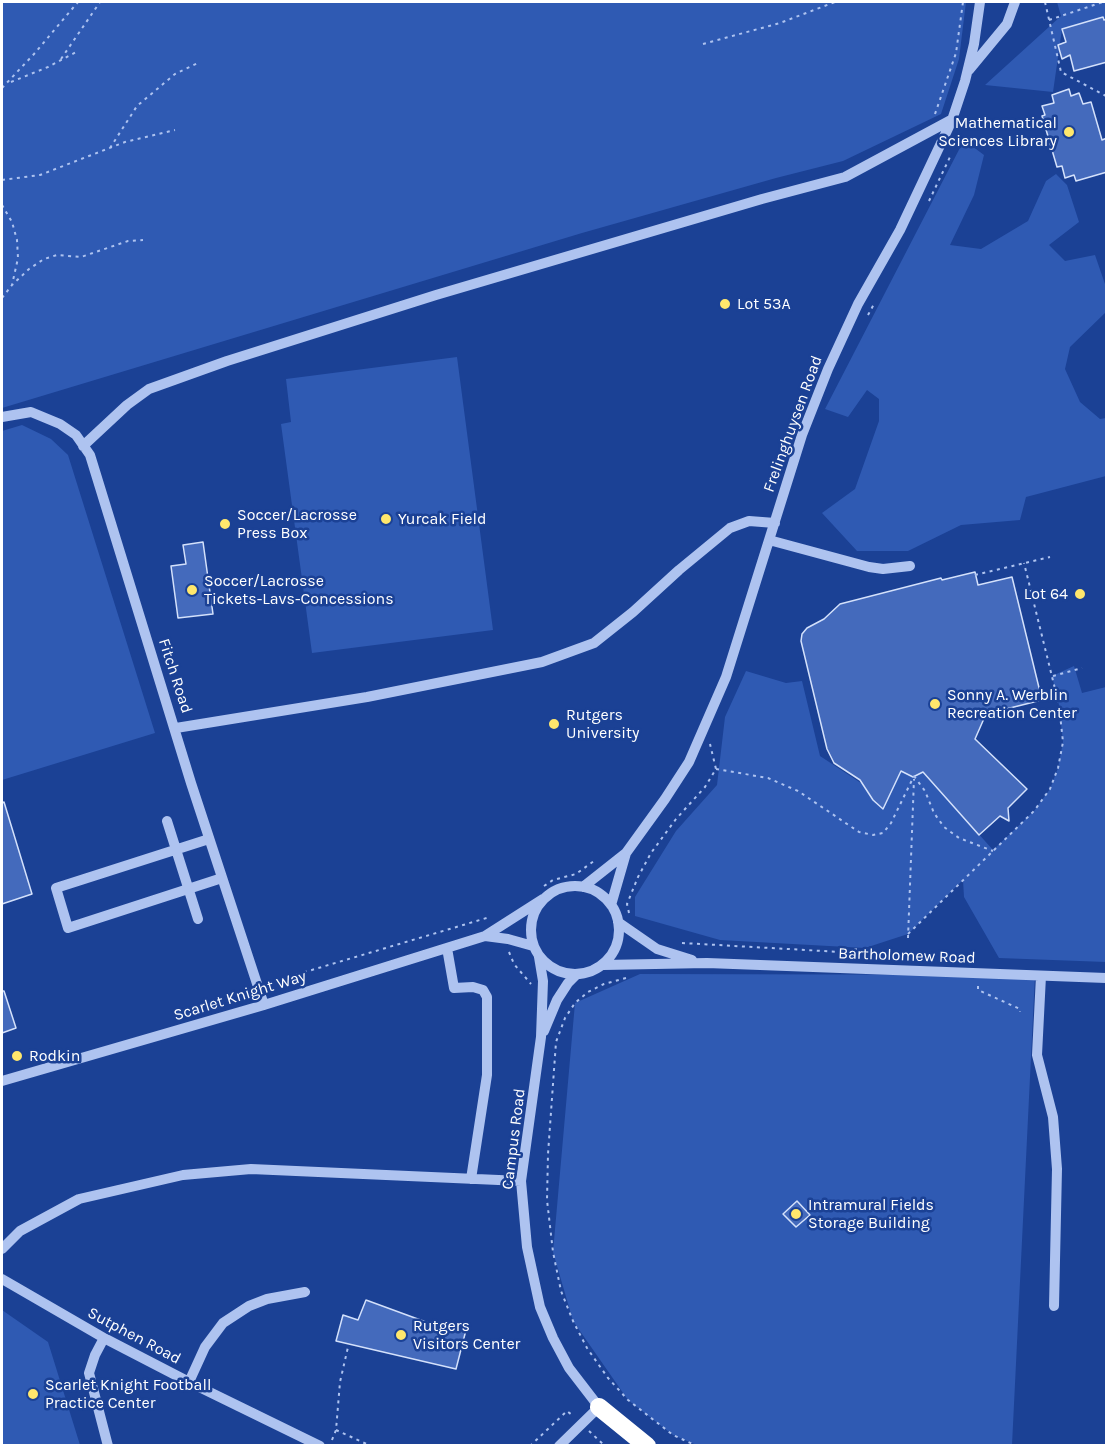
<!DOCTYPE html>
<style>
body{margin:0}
#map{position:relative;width:1108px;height:1447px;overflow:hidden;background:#1b4195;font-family:Karla,sans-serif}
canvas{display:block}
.frame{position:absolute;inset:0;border:3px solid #fff;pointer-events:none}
</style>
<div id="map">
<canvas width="1108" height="1447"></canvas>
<div class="frame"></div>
</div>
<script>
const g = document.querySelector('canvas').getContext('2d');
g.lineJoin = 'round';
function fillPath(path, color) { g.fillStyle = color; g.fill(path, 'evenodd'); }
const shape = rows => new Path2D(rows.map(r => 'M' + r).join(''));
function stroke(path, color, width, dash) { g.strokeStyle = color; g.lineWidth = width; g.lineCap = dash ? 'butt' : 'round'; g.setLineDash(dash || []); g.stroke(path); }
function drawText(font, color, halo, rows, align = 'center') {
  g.font = font + ' Karla,sans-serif'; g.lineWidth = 5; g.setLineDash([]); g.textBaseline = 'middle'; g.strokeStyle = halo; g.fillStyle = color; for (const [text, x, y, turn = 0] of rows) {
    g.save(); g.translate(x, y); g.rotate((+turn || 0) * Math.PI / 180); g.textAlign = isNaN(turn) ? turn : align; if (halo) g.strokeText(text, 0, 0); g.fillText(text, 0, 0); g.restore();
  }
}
const green = shape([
 [2,2,966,2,959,59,941,114,843,161,776,178,582,233,2,408],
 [1057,2,1106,2,1106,18,1062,29,1053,92,985,85,1061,16],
 [964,140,984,155,974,195,950,245,981,249,1028,221,1046,181,1056,174,1067,185,1079,222,1049,245,1065,261,1095,255,1106,287,1106,312,1070,347,1065,369,1080,402,1100,419,1106,418,1106,476,1026,497,1020,520,961,525,908,551,857,551,822,513,855,489,879,421,879,399,867,390,848,417,825,409],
 [457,357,493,630,312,653,281,424,291,422,286,379],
 [22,425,51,439,68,455,155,733,2,780,2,431],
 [1074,666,1082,693,1106,687,1106,962,999,958,964,897,963,880,908,934,865,948,720,940,635,916,635,897,676,831,717,785,725,717,746,671,786,683,802,681,820,756,864,785,871,798,883,808,903,767,934,767,935,785,993,850,1034,811,1050,789,1058,768,1063,742,1059,705,1052,676],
 [640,974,1035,975,1012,1445,699,1446,673,1435,628,1400,573,1321,553,1252,575,1003],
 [2,1310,48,1342,80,1445,2,1445]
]);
const building = shape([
 [1103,17,1104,20,1107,19,1107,62,1074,71,1070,55,1062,59,1058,45,1066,42,1062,29,1103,17],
 [1069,89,1071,96,1079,93,1083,104,1091,102,1102,140,1107,138,1107,172,1076,181,1074,175,1065,178,1062,166,1057,167,1042,116,1045,115,1042,106,1054,103,1052,95,1069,89],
 [203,542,213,614,178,618,171,566,186,564,183,545,203,542],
 [975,572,978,585,1012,577,1042,700,986,714,975,739,1027,789,1008,808,1009,821,1000,816,979,835,923,772,913,777,901,771,883,809,873,800,860,780,834,763,827,749,801,641,802,634,807,628,824,619,840,604,941,578,942,580,975,572],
 [4,802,32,894,2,904,2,803,4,802],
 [2,991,4,991,16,1028,2,1033,2,991],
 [797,1201,810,1215,796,1227,783,1214,797,1201],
 [366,1300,445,1329,447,1325,466,1330,456,1369,336,1341,343,1315,358,1320,366,1300]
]);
const path = shape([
 [1045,2,1061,72,1106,96],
 [1049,20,1103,2],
 [703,44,780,23,835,2],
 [61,59,100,2],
 [11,82,48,67,78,51],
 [2,88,34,54,78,2],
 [935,114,956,53,963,2],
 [110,148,137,106,175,74,198,63],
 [2,180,40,175,125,142,175,130],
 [929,201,950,157],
 [2,205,12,222,17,240,18,258,12,285],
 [2,298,12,285,29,269,44,259,57,255,81,257,128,241,143,240],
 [868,315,874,304],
 [975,575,1050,557],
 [1053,676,1082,668],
 [716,769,768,778,798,791,859,832,873,835,883,833,891,823,914,776],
 [914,776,925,791,934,813,944,827,959,838,993,851],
 [544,886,553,880,576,874,594,861],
 [629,913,627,904,638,877,651,853,676,819,705,787,716,769,710,744],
 [908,934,1034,811,1050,789,1058,768,1063,742,1059,705,1024,563],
 [908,938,914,779],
 [682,943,841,952,859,949],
 [509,952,514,964,531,984],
 [626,978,604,984,588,992,575,1003,565,1018,556,1042,548,1154,547,1200,553,1252,561,1291,573,1321,587,1348,608,1378,628,1400,673,1435,697,1446],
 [268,983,490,917],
 [978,986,978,990,1020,1009,1020,1012],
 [336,1430,371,1446],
 [589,1431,605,1446],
 [332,1440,336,1430,340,1382,348,1347],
 [530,1446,567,1411,572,1415]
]);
const minor = shape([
 [969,70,1007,24,1015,2],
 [2,417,31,412,60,424,76,435,90,455,191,783,264,1005],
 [83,446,127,405,149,389,227,361,436,295,762,199,845,177,951,120],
 [769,540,869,567,883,569,910,566],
 [176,728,367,697,542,662,594,643,633,612,679,570,730,528,749,521,775,523],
 [167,821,198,919],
 [209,839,56,888,68,928,222,878],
 '531 930a44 44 0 1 1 88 0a44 44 0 1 1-88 0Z',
 [583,887,626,853,665,799,689,762,726,677,802,435,828,369,858,304,900,230,952,120,965,81,974,44,980,2],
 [611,905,626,853],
 [618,922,657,949,692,960],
 [485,936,508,939,533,946],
 [447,948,454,988,473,987,483,990,487,997,487,1075,471,1179],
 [539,957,543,981,541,1037,521,1181,527,1247,540,1307,553,1338,569,1368,599,1407,559,1446],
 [603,965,707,963,1106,978],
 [1041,976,1037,1055,1053,1117,1057,1169,1054,1306],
 [544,1031,557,1000,568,983,576,975],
 [2,1081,264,1005,485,936,543,899],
 [2,1249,20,1231,79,1199,183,1175,251,1169,521,1181],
 [2,1279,104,1338,189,1382,320,1446],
 [104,1338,95,1355,89,1373,108,1446],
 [189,1382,205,1347,223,1323,249,1306,267,1299,305,1292]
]);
const highway = shape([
 [599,1407,647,1446]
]);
const markers = [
 [1069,132,6,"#ffe76c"],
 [725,304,6,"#ffe76c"],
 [386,519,6,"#ffe76c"],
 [225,524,6,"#ffe76c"],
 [192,590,6,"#ffe76c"],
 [1080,594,6,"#ffe76c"],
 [935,704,6,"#ffe76c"],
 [554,724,6,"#ffe76c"],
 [17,1056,6,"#ffe76c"],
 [796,1214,6,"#ffe76c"],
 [401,1335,6,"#ffe76c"],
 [33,1394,6,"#ffe76c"]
];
const poiNames = [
 ["Mathematical",1057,123,"right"],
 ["Sciences Library",1057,141,"right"],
 ["Lot 53A",737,304],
 ["Soccer/Lacrosse",237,515],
 ["Press Box",237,533],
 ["Yurcak Field",398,519],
 ["Soccer/Lacrosse",204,581],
 ["Tickets-Lavs-Concessions",204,599],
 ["Lot 64",1068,594,"right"],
 ["Sonny A. Werblin",947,695],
 ["Recreation Center",947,713],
 ["Rutgers",566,715],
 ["University",566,733],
 ["Rodkin",29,1056],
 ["Intramural Fields",808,1205],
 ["Storage Building",808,1223],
 ["Rutgers",413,1326],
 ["Visitors Center",413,1344],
 ["Scarlet Knight Football",45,1385],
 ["Practice Center",45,1403]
];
const streetNames = [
 ["Frelinghuysen Road",793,424,-70],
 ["Fitch Road",175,676,72],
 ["Bartholomew Road",907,956,2],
 ["Scarlet Knight Way",240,996,-17],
 ["Campus Road",514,1139,-83],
 ["Sutphen Road",134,1336,28]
];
fillPath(green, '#2f5ab3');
fillPath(building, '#446abc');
stroke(building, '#d4e1fb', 1.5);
stroke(path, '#aec3f0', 2, [3, 4.5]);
stroke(minor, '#aec3f0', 10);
stroke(highway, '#fff', 18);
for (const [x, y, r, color] of markers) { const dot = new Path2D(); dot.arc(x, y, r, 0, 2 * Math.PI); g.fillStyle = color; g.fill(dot); stroke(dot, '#1b4195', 2); }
drawText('16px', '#fff', '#1b4195', poiNames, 'left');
drawText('16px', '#fff', '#1b4195', streetNames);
</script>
